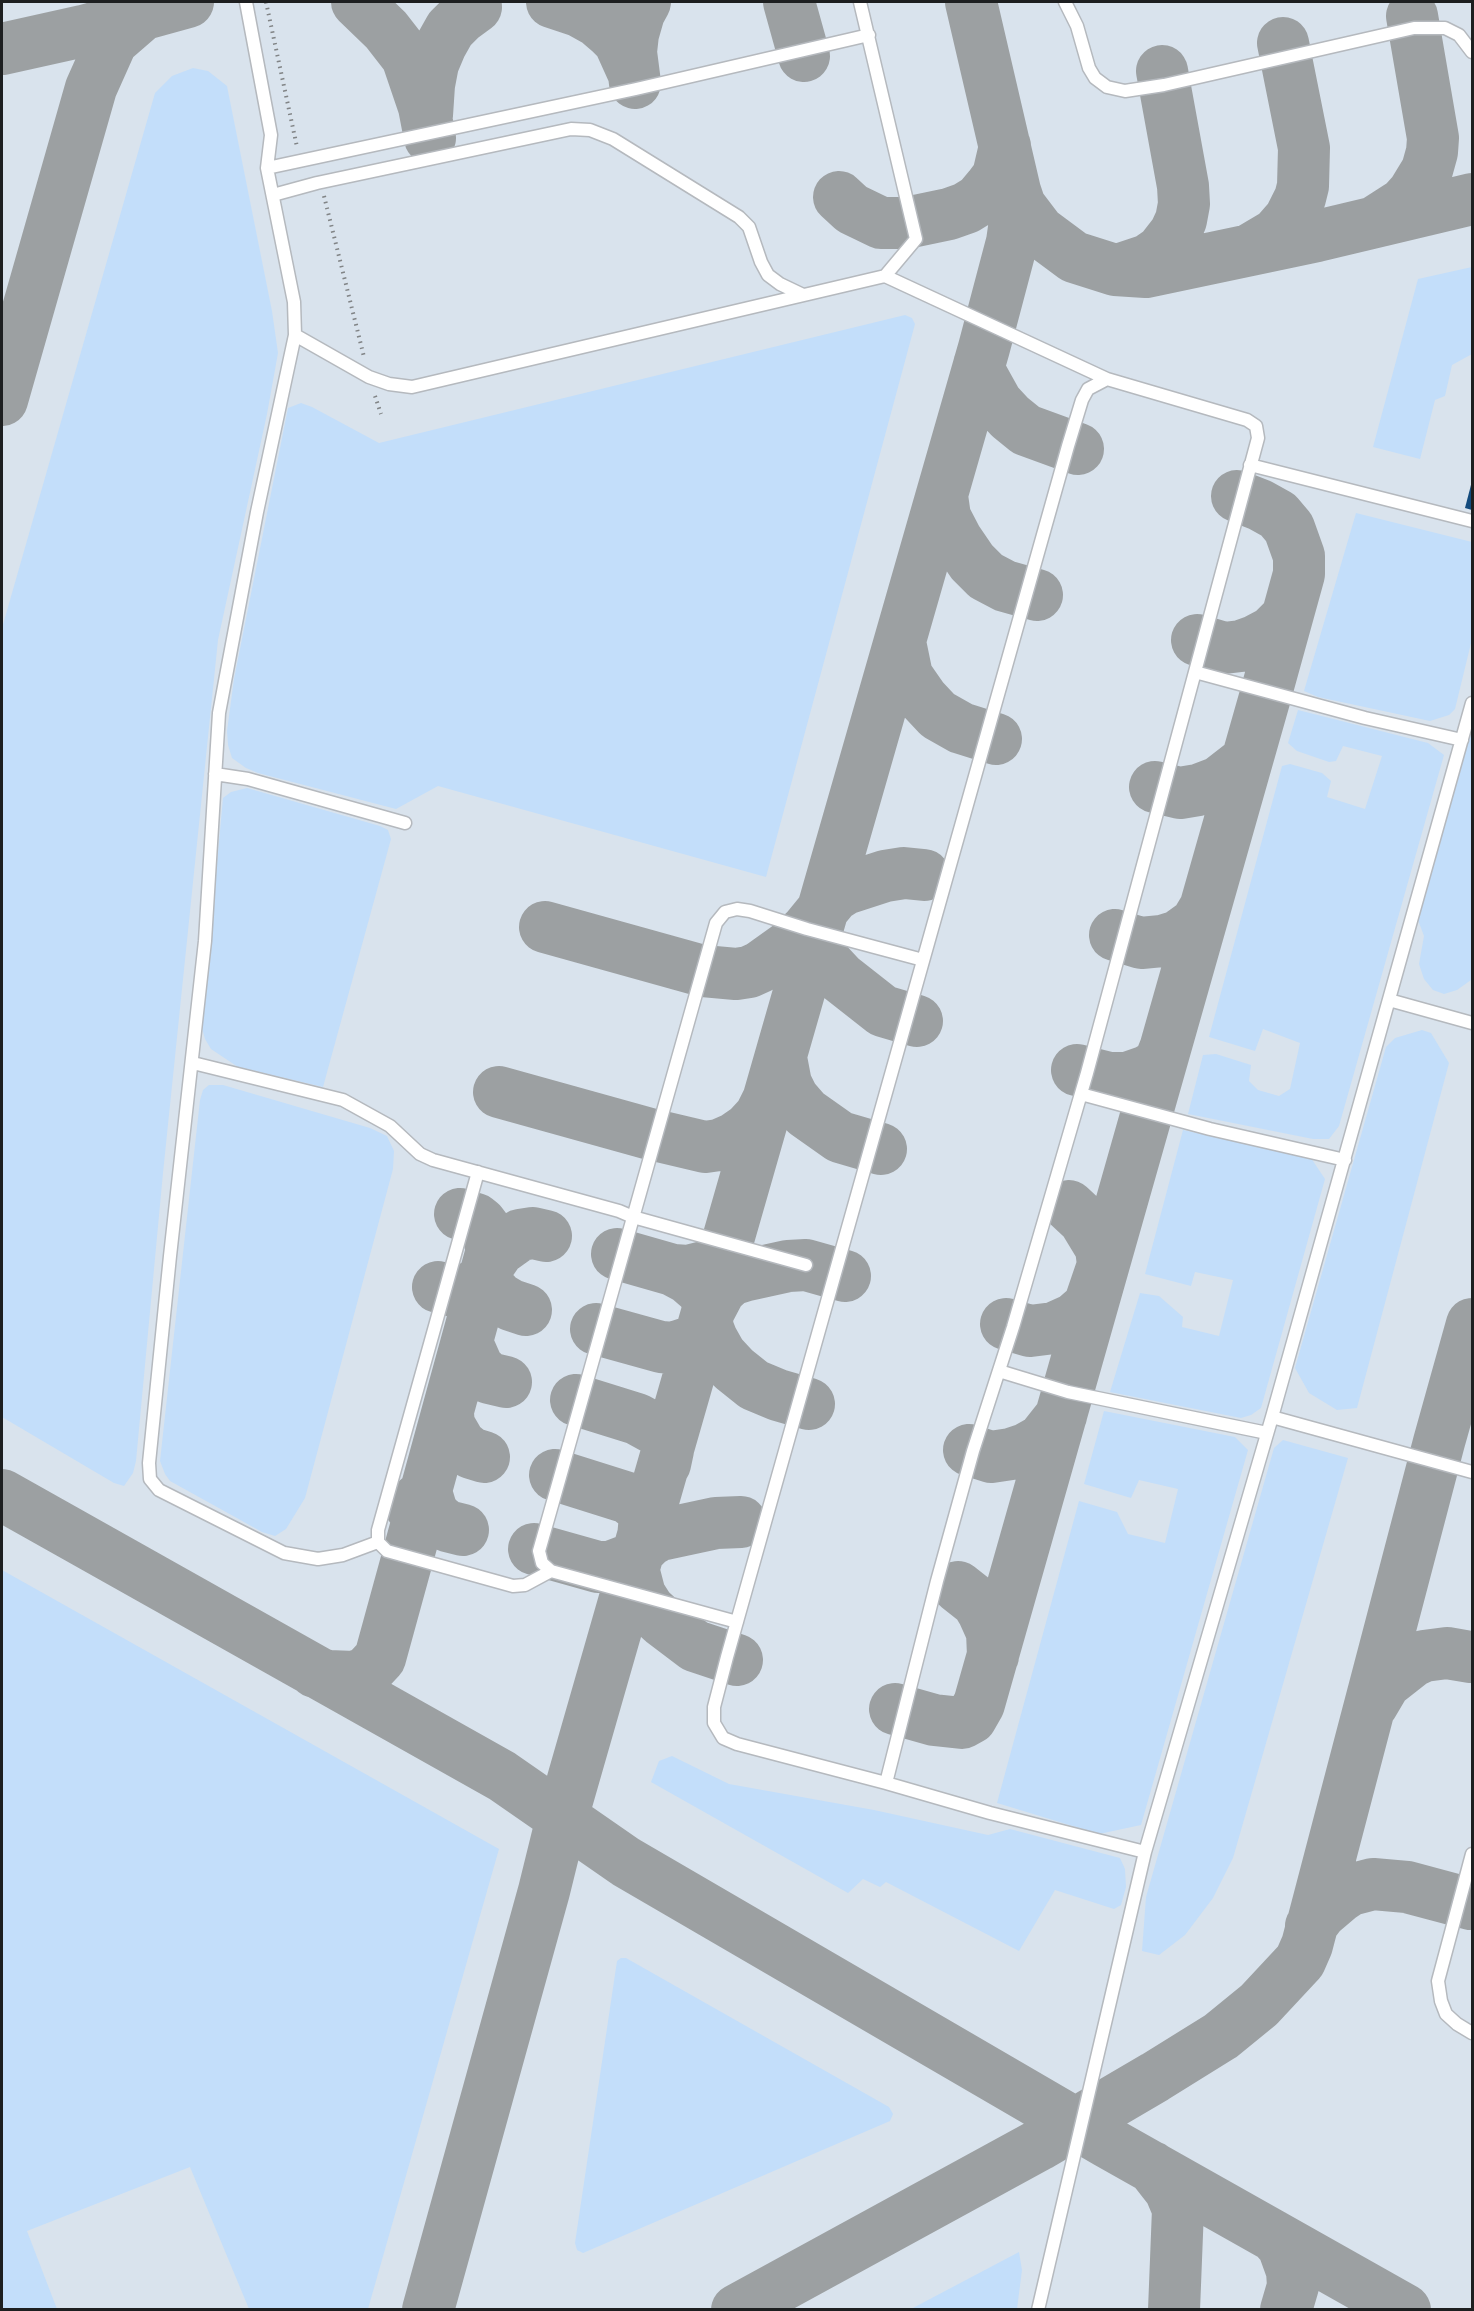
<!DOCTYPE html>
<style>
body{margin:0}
#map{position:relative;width:1474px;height:2311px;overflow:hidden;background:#eaeef2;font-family:"Crimson Pro",serif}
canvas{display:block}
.frame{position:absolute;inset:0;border:3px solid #1d1f20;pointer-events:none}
</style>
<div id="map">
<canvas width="1474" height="2311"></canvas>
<div class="frame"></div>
</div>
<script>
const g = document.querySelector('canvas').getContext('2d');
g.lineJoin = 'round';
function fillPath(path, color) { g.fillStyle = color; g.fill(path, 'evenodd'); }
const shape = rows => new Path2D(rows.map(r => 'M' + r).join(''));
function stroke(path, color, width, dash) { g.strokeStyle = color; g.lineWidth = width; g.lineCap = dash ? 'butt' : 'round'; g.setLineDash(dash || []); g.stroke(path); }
const built = shape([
 [2,2,1472,2,1472,2309,2,2310]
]);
const green = shape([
 [193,68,208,71,227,86,272,311,278,353,267,414,218,640,163,1173,136,1461,133,1473,124,1486,114,1483,2,1417,2,628,155,93,172,76],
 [1472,267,1472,354,1452,365,1445,396,1435,400,1420,459,1373,447,1418,279],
 [905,315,912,318,915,324,766,877,438,786,396,809,258,773,246,768,232,758,228,745,227,731,234,679,288,408,301,403,312,407,379,443],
 [1356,513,1472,542,1472,639,1455,709,1449,715,1430,721,1318,697,1304,691],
 [1298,710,1428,743,1444,755,1339,1126,1329,1139,1313,1139,1188,1114,1203,1055,1216,1054,1251,1065,1249,1081,1258,1090,1279,1096,1290,1089,1300,1043,1263,1029,1255,1051,1209,1037,1282,766,1290,764,1322,773,1331,781,1327,797,1365,809,1382,756,1343,746,1336,761,1329,762,1297,751,1288,743],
 [1472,720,1472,973,1471,980,1457,990,1444,994,1433,990,1424,979,1419,964,1424,936,1418,920],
 [247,788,380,826,388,830,391,839,323,1087,238,1067,211,1049,205,1039,202,1028,223,798,231,792],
 [1422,1030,1431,1033,1449,1063,1357,1408,1337,1410,1309,1393,1295,1368,1386,1047,1395,1038],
 [209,1085,223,1085,370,1128,387,1136,394,1151,393,1169,305,1498,286,1529,275,1536,262,1532,170,1481,165,1474,160,1461,200,1100,203,1090],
 [1183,1130,1311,1158,1325,1179,1261,1408,1251,1415,1241,1418,1110,1392,1140,1293,1159,1296,1183,1317,1182,1327,1219,1336,1233,1280,1195,1272,1191,1286,1145,1274],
 [1104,1411,1235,1437,1248,1450,1141,1825,1099,1834,997,1803,1079,1501,1117,1512,1128,1534,1165,1543,1178,1489,1139,1480,1131,1498,1084,1484],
 [1283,1440,1348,1458,1233,1858,1213,1898,1185,1935,1159,1955,1142,1951,1146,1897,1274,1448],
 [2,1570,499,1849,368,2309,249,2309,190,2167,27,2231,57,2309,2,2309],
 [672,1756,729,1784,874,1810,988,1835,1010,1829,1120,1858,1125,1869,1126,1887,1121,1905,1114,1909,1055,1890,1019,1951,886,1882,880,1887,863,1879,848,1893,651,1782,659,1761],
 [621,1958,626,1958,889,2107,893,2114,890,2121,583,2253,577,2250,575,2243,617,1961],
 [1019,2252,1022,2270,1017,2309,911,2309]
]);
const taxiway = shape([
 [357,2,386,30,407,57,424,107,430,138],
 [552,2,579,11,597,21,611,33,619,41,633,72],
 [789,2,804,56],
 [2,49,83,31,188,2],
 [635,83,631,52,633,34,639,13,645,2],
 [427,115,429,85,433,64,441,45,450,29,461,18,476,7],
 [1015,191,1020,206,1039,231,1074,257,1115,270,1146,272,1317,236,1472,199],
 [839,197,852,209,881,223,906,223,949,214,966,208,979,200,989,188,998,176,1005,146],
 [1376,221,1404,203,1413,193,1427,170,1432,152,1433,138,1412,16],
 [1249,250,1276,234,1290,218,1300,198,1303,186,1304,148,1283,43],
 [1121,269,1148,260,1161,251,1175,233,1181,220,1184,204,1183,186,1162,71],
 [979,365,981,374,987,385,997,403,1010,417,1026,430,1078,449],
 [2,400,91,88,112,41,142,15],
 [942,496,945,517,957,540,972,562,986,576,1005,586,1037,595],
 [1197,640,1224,648,1241,646,1255,641,1272,632,1287,617],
 [900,642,907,676,923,699,938,715,961,728,996,739],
 [1155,787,1180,793,1198,790,1219,782,1246,761],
 [545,927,703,971,736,974,749,972,760,967,788,947,807,929,834,896,845,889,885,876,904,873,924,875],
 [817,932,821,951,827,963,841,978,883,1011,917,1021],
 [1115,935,1141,943,1162,941,1178,936,1196,923,1205,908],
 [781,1058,786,1084,793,1098,806,1113,840,1137,881,1149],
 [1077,1070,1109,1078,1127,1078,1147,1071,1159,1064,1165,1049],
 [499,1092,650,1134,705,1147,719,1145,735,1138,748,1129,760,1116,769,1098],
 [617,1254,673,1270,688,1271,708,1266],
 [488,1266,499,1250,520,1235,533,1233,546,1236],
 [673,1270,688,1278,703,1291,708,1304,707,1326,712,1339,721,1355,734,1369,754,1385,778,1395,809,1404],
 [438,1287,453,1291,466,1289,475,1286,485,1276,490,1288,499,1298,511,1305,526,1310],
 [709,1311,720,1290,731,1280,747,1275,788,1266,806,1265,845,1276],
 [1006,1324,1030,1331,1054,1328,1074,1319,1089,1306,1103,1265,1101,1248,1084,1220,1069,1206],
 [596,1329,661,1347,673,1348,694,1341,703,1330],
 [467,1343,478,1368,489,1378,506,1382],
 [576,1400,637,1419,657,1430,664,1436,668,1450,665,1464],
 [448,1414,449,1425,460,1444,471,1453,484,1457],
 [969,1450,991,1457,1011,1454,1026,1449,1042,1440,1061,1416],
 [555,1475,628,1498,638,1506,645,1516,643,1538],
 [2,1495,502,1776,626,1862,1107,2142,1405,2310],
 [410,1506,426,1492,432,1512,438,1519,447,1526,463,1530],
 [534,1549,598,1567,610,1567,631,1559,649,1541,660,1535,716,1523,741,1522],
 [634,1572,640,1595,649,1609,662,1621,695,1646,737,1660],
 [958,1587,977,1602,983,1612,992,1632,993,1656],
 [315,1672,328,1676,354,1677,366,1673,380,1658,492,1250,487,1231,481,1223,476,1219,460,1214],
 [1372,1705,1385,1683,1413,1661,1424,1656,1447,1653,1471,1657],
 [895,1709,934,1720,962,1723,971,1718,979,1704,1267,690,1299,574,1299,556,1289,528,1278,515,1260,505,1237,496],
 [1311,1926,1321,1913,1341,1896,1350,1890,1373,1884,1407,1887,1471,1904],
 [1152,2167,1170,2190,1178,2209,1174,2310],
 [1274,2236,1283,2246,1292,2271,1293,2286,1286,2310],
 [428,2310,544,1891,562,1818,984,348,1012,242,1016,214,1015,191,971,2],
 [737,2310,1039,2145,1155,2077,1221,2036,1259,2005,1300,1961,1307,1945,1439,1442,1472,1324]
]);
const building = shape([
 [1472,481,1472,510,1465,508]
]);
const path = shape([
 [266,2,297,147],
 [324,196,364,357],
 [375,396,381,414]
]);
const service = shape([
 [246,2,271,135,267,168,294,302,295,335,257,512,219,713,205,941,170,1256,149,1463,150,1479,159,1490,284,1553,318,1559,343,1555,378,1542],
 [860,2,916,239,885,276,1107,379],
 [1065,2,1077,26,1089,68,1095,78,1107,87,1125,91,1164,85,1414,28,1445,28,1459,35,1472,52],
 [267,168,636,89,869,35],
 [273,195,317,183,571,129,590,130,613,139,739,217,749,227,761,262,768,275,780,284,803,295],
 [295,335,369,377,389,384,412,387,885,276],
 [1250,465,1472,521],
 [1195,672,1365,718,1462,740],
 [215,774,248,779,405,823],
 [1389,1000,1472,1023],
 [193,1063,343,1100,390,1126,420,1154,433,1160,619,1211,633,1217,806,1265],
 [1081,1094,1210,1129,1345,1160],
 [478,1172,378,1530,378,1542,387,1551,513,1586,525,1585,551,1571],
 [999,1371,1068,1392,1267,1433],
 [1272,1417,1472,1472],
 [737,1622,551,1571,542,1563,539,1551,560,1477,716,923,725,912,737,909,750,911,807,929,923,960],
 [886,1783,937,1581,973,1451,1013,1327,1087,1073,1258,438,1256,426,1247,420,1107,379,1088,389,1082,400,1068,446,727,1657,714,1707,714,1723,723,1738,737,1744,886,1783,990,1813,1145,1852],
 [1472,1854,1438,1981,1441,2001,1446,2014,1457,2024,1472,2033],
 [1038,2310,1145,1852,1272,1417,1472,703]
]);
fillPath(built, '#d9e3ed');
fillPath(green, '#c3defa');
stroke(taxiway, '#9ca0a2', 52);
fillPath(building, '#134b7d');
stroke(service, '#b5b9be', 15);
stroke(path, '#818486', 4, [1.5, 4.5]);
stroke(service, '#fff', 12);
</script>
